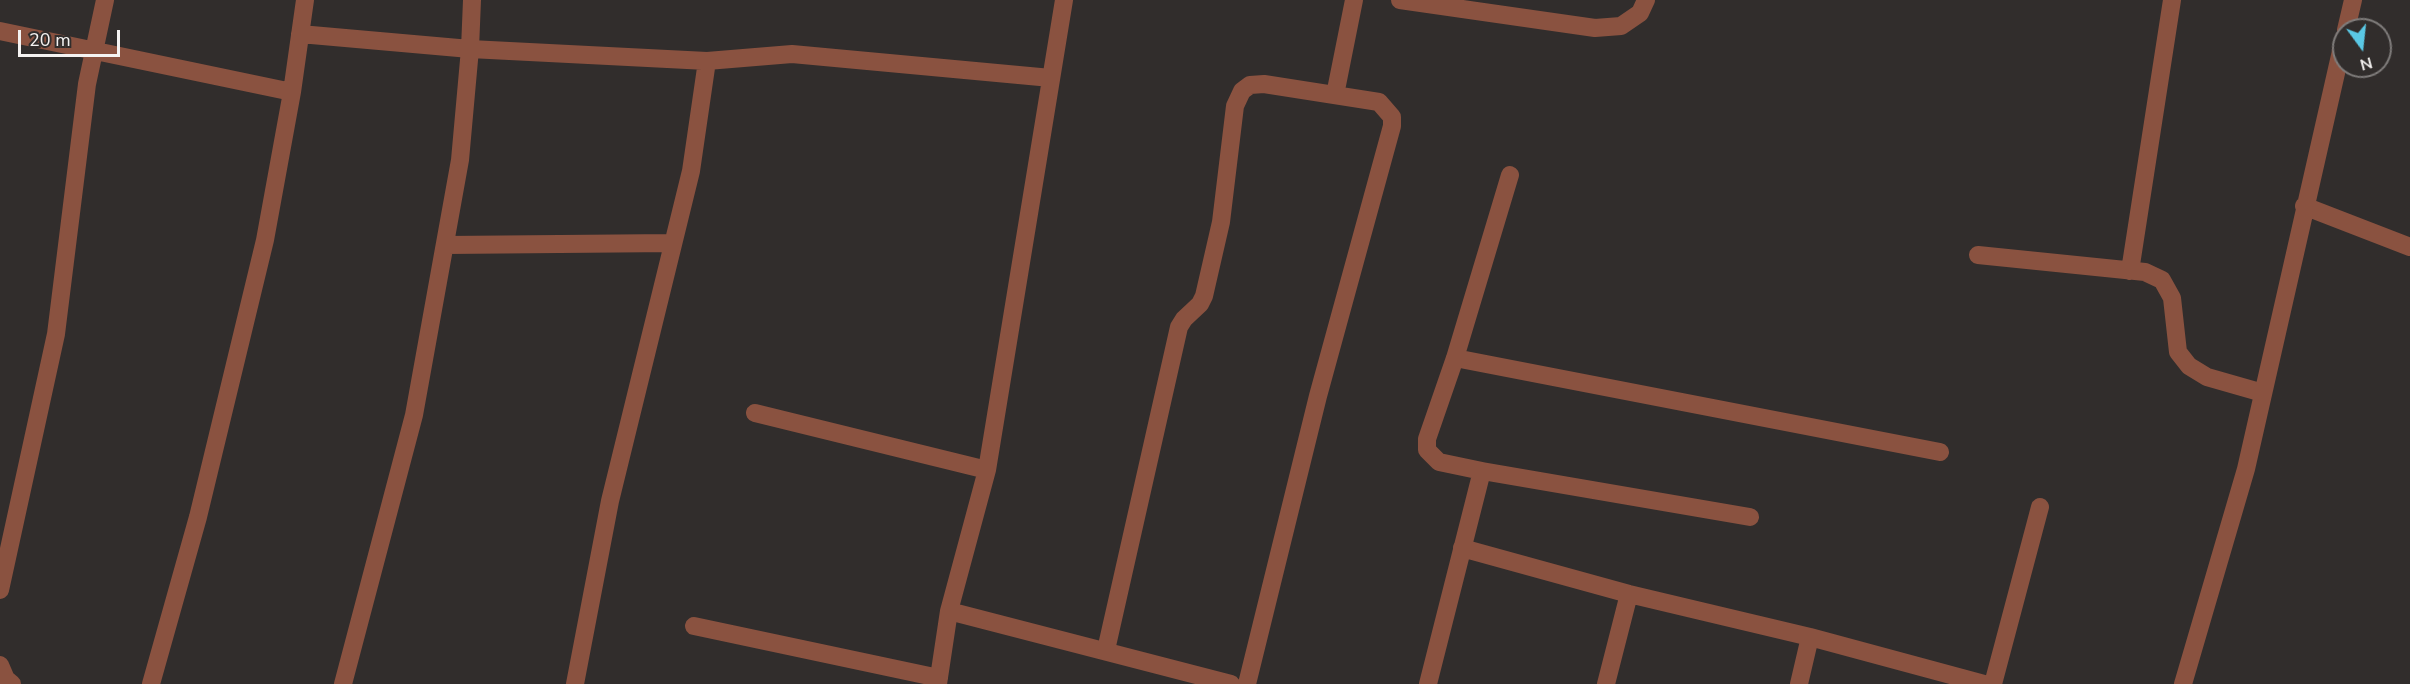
<!DOCTYPE html>
<style>
body{margin:0}
#map{position:relative;width:2410px;height:684px;overflow:hidden;background:#312d2c;font-family:"Nunito Sans",sans-serif}
canvas{display:block}
.north{position:absolute;left:2332px;top:18px;width:60px;height:60px;box-sizing:border-box;background:#312d2c;border:2px solid #7f7c7b;border-radius:50%;rotate:165deg;font-size:16px;font-weight:700;line-height:24px;text-align:center;color:#f5f3f2}
.north::after{content:'';display:block;margin:auto;width:21px;height:27px;background:#5ac8e5;clip-path:polygon(50% 0,100% 100%,50% 72%,0 100%)}
.scale{position:absolute;left:18px;top:30px;width:102px;height:27px;box-sizing:border-box;border:3px solid #f5f3f2;border-top:0;padding-left:8px;font-size:18px;line-height:21px;white-space:nowrap;color:#f5f3f2;-webkit-text-stroke:4px #312d2c;paint-order:stroke}
</style>
<div id="map">
<canvas width="2410" height="684"></canvas>
<div class="north">N</div>
<div class="scale">20 m</div>
</div>
<script>
const g = document.querySelector('canvas').getContext('2d');
g.lineJoin = 'round';
const shape = rows => new Path2D(rows.map(r => 'M' + r).join(''));
function stroke(path, color, width, dash) { g.strokeStyle = color; g.lineWidth = width; g.lineCap = dash ? 'butt' : 'round'; g.setLineDash(dash || []); g.stroke(path); }
const minor = shape([
 [1400,0,1595,28,1621,26,1640,13,1646,0],
 [2346,30,2353,0],
 [0,31,292,92],
 [300,34,470,49,707,61],
 [1335,95,1354,0],
 [2304,206,2410,247],
 [446,245,673,243],
 [1978,255,2145,272,2162,280,2172,298,2178,352,2189,366,2207,377,2263,393],
 [2130,271,2172,0],
 [1455,358,1940,452],
 [755,413,987,470],
 [1482,471,1750,517],
 [1462,548,1629,594,1810,637,1984,684],
 [0,590,56,334,87,84,105,0],
 [949,611,1231,684],
 [694,626,939,678],
 [1106,650,1179,327,1184,319,1200,304,1204,296,1221,222,1235,106,1242,91,1250,85,1264,84,1379,102,1392,117,1392,126,1318,396,1247,684],
 [0,665,6,679,12,684],
 [151,684,198,517,265,240,292,92,305,0],
 [343,684,414,415,460,160,470,49,472,0],
 [575,684,610,501,691,171,707,61,792,54,1051,78],
 [938,684,949,611,987,470,1064,0],
 [1428,684,1482,471,1439,462,1427,450,1427,439,1455,358,1510,175],
 [1606,684,1629,594],
 [1799,684,1810,637],
 [1993,684,2040,507],
 [2183,684,2246,469,2344,38]
]);
stroke(minor, '#8a5240', 18);
</script>
